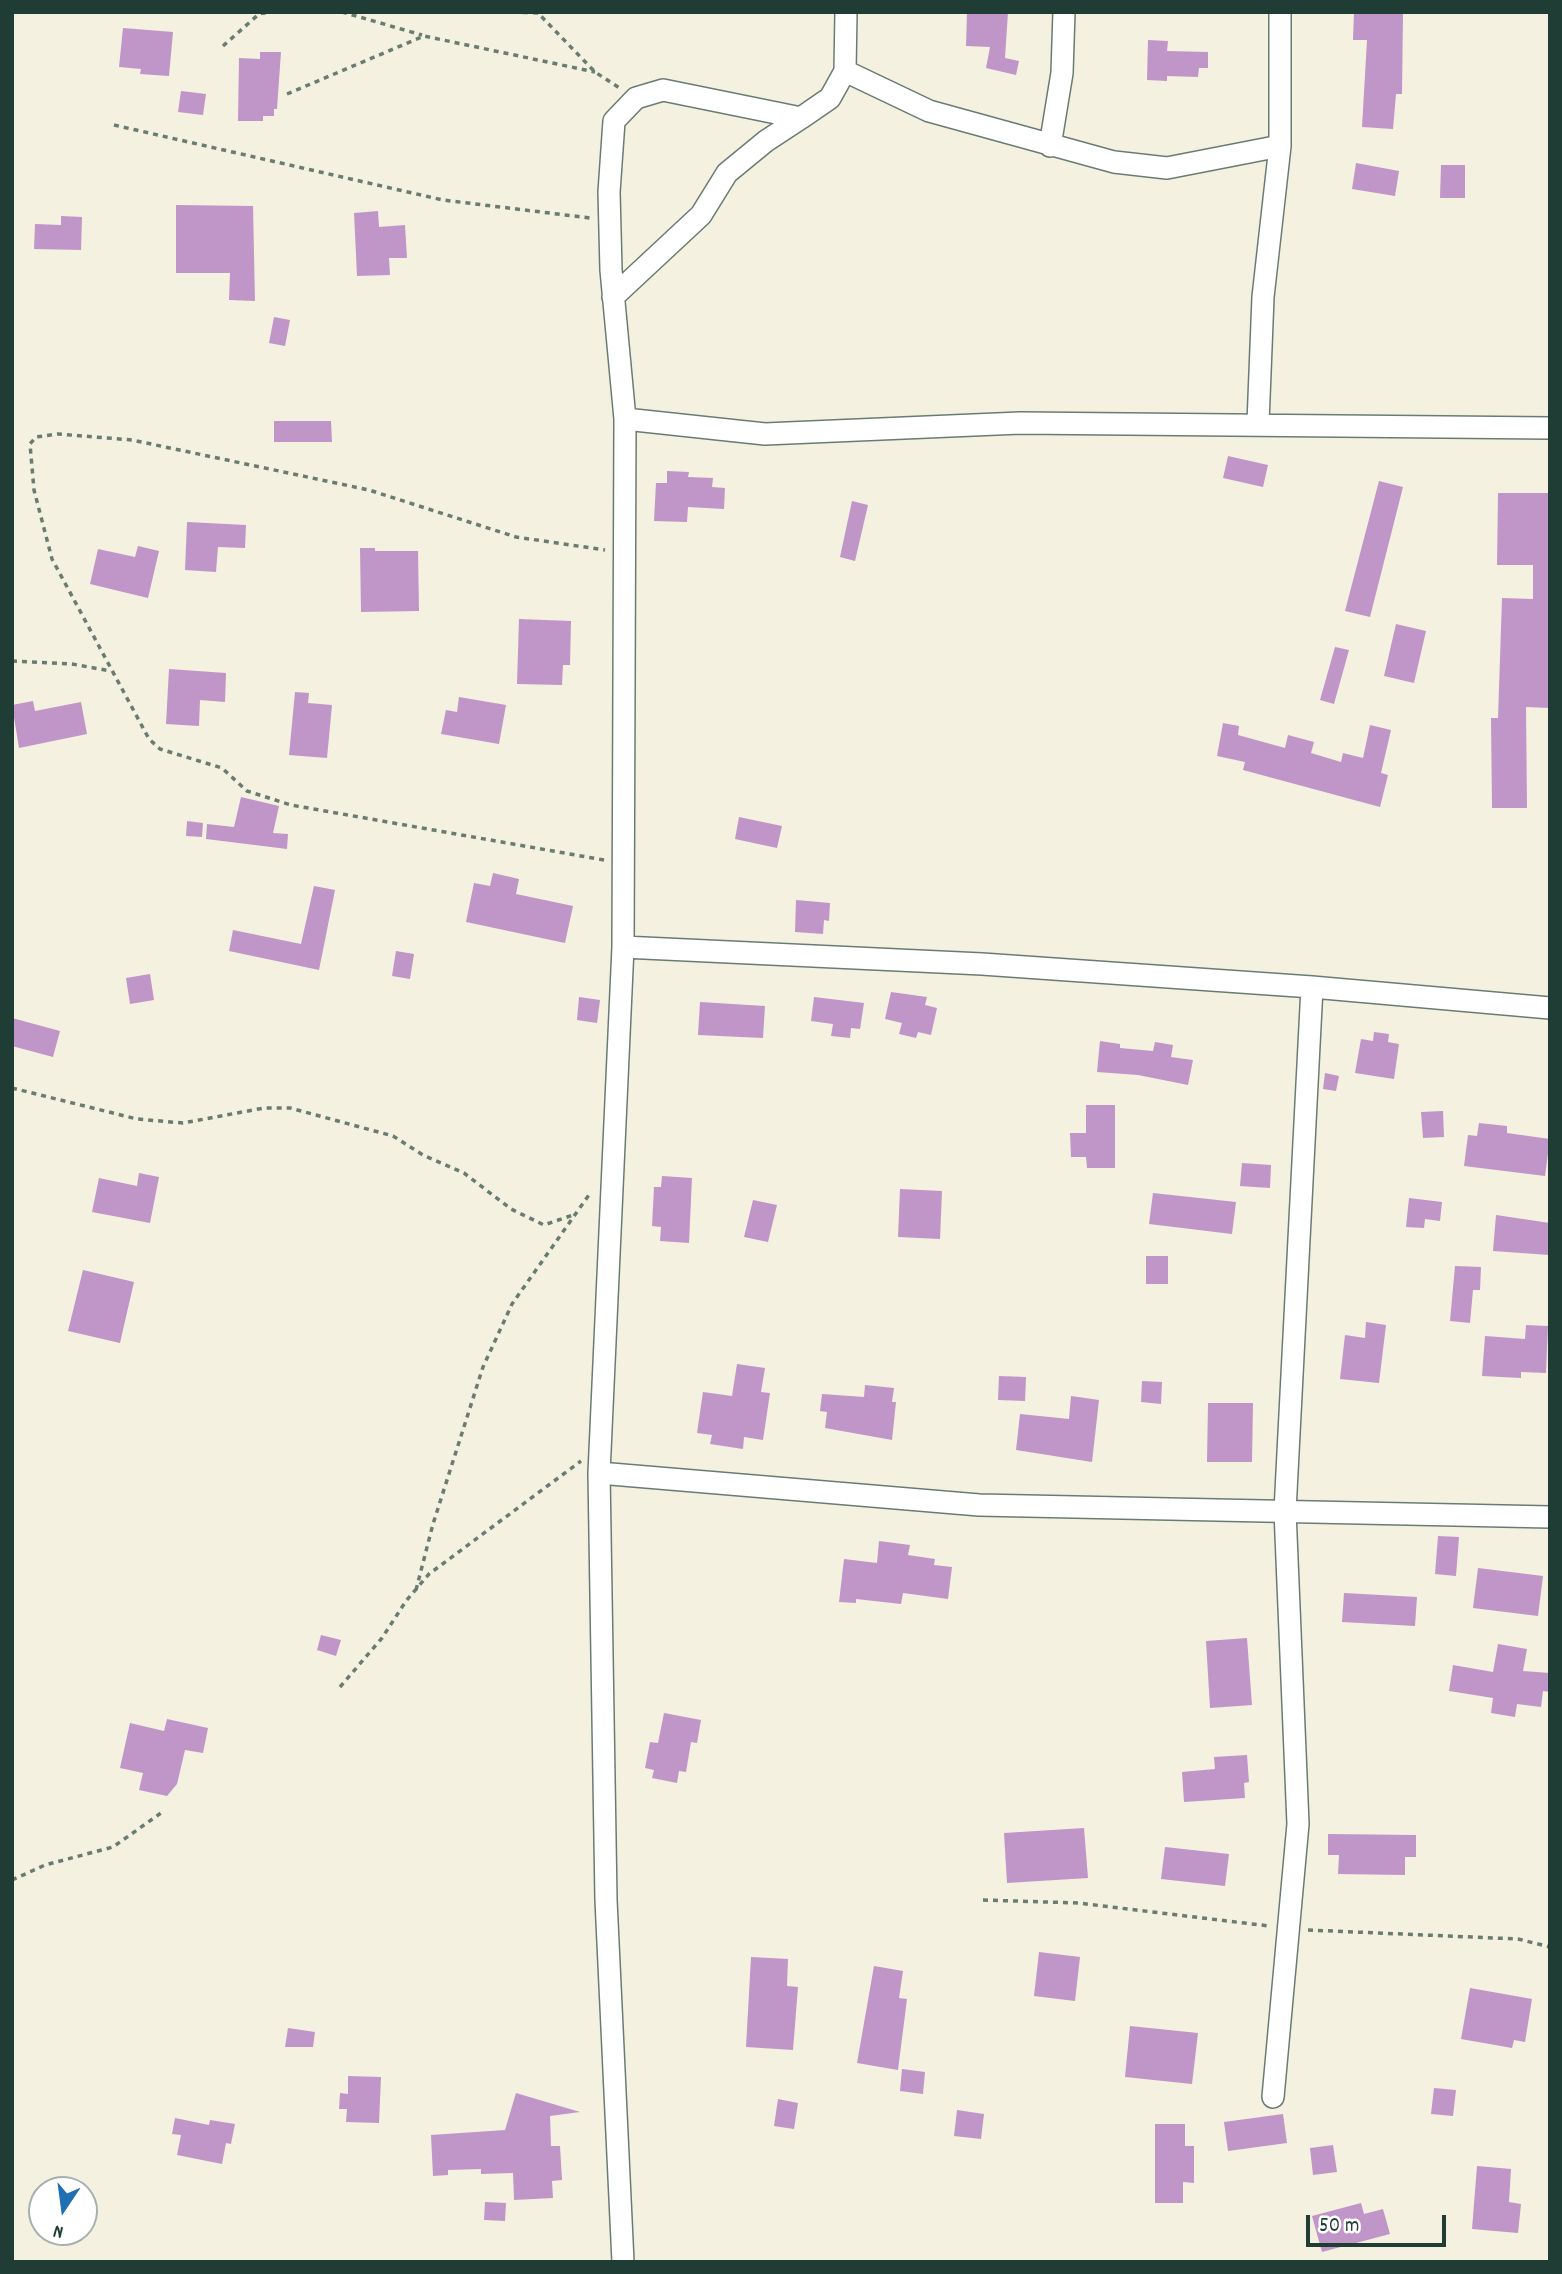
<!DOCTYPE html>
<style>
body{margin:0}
#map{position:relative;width:1562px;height:2274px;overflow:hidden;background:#f4f1e1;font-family:Dekko,sans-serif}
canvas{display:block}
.frame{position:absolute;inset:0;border:14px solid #1f3d34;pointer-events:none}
.north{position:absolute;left:28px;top:2176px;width:70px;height:70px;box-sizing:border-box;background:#fff;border:2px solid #a5b1ae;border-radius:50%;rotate:193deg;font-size:19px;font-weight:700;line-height:28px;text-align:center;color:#1f3d34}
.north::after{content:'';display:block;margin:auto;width:24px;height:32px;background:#1f6fb2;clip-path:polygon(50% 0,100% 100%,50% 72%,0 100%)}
.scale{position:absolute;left:1306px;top:2215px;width:140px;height:32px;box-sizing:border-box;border:4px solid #1f3d34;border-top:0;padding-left:9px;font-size:21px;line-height:24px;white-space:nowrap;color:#1f3d34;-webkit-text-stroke:5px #fff;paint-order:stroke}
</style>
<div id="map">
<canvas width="1562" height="2274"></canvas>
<div class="frame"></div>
<div class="north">N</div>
<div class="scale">50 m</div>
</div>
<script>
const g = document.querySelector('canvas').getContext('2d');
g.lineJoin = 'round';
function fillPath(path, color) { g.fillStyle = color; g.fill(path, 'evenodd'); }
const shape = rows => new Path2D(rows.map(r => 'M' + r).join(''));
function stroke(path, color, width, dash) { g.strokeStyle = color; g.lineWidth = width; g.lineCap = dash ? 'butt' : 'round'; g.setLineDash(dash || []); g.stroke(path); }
const building = shape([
 [967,12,1008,12,1005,58,1019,61,1016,75,986,68,990,47,966,46],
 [1354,12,1403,12,1402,94,1396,94,1393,129,1362,127,1367,40,1353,40],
 [123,28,173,32,169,76,140,74,141,69,119,67],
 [1148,40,1168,41,1167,51,1208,52,1208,68,1199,68,1198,77,1167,76,1167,81,1147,80],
 [260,52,281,52,277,109,274,109,274,116,263,116,263,121,238,121,239,58,260,59],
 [181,91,206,94,203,115,178,112],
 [1356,163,1399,171,1395,196,1352,189],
 [1441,165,1465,165,1465,198,1440,198],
 [176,205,253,206,255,301,229,300,230,273,176,273],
 [378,211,379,227,405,225,407,258,389,258,390,275,357,276,354,213],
 [61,216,82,217,81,250,34,249,35,224,61,225],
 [274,317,290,320,285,346,269,343],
 [274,421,331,421,332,442,274,442],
 [1228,456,1268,465,1263,487,1223,478],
 [667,471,689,472,688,477,713,478,712,487,725,488,724,509,688,507,687,522,654,521,656,483,667,483],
 [1379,481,1403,487,1370,617,1345,611],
 [1498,493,1550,493,1550,708,1526,707,1527,808,1492,808,1491,718,1498,718,1502,598,1533,599,1533,565,1497,565],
 [852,501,868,505,855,561,840,557],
 [187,522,246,525,245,548,218,547,216,572,185,570],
 [138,546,159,551,148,598,90,584,98,549,135,557],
 [360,548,375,548,375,551,418,551,419,611,361,612],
 [519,619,571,621,570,665,563,665,562,685,517,684],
 [1396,624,1426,631,1414,683,1384,676],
 [1335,647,1349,650,1334,704,1320,700],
 [169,669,226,673,225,702,200,700,199,726,166,724],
 [295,692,309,693,308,703,332,705,327,758,289,755],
 [459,697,506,705,499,744,441,734,446,710,457,712],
 [33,701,35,711,81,702,87,734,19,748,12,705],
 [1223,723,1239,726,1238,735,1285,748,1288,735,1314,742,1311,753,1341,762,1343,753,1363,758,1370,725,1391,730,1381,773,1388,775,1380,807,1243,770,1245,762,1217,756],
 [241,797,279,806,273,833,288,834,287,849,206,839,207,824,234,827],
 [739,817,782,826,777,848,735,839],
 [187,821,203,823,202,837,186,836],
 [493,873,519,879,516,894,573,906,565,943,466,922,474,883,490,886],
 [314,886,335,890,319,970,229,951,233,930,301,944],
 [796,900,830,903,829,921,824,920,823,934,795,932],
 [396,951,414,954,410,979,392,976],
 [150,974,154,1000,130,1004,126,978],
 [891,992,927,997,925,1005,937,1008,931,1035,918,1032,916,1038,899,1034,902,1023,885,1019],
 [579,997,600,1000,597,1023,577,1020],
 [814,997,864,1003,860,1029,851,1028,850,1038,831,1036,833,1024,811,1021],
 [700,1002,765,1006,763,1038,698,1035],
 [12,1018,60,1031,53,1057,12,1046],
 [1374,1032,1389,1034,1388,1042,1399,1044,1394,1079,1355,1073,1361,1039,1373,1041],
 [1100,1041,1120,1044,1120,1048,1153,1051,1155,1042,1173,1045,1171,1057,1193,1060,1188,1085,1138,1075,1097,1072],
 [1325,1073,1339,1076,1336,1091,1323,1089],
 [1086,1105,1115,1105,1115,1168,1087,1168,1086,1157,1071,1157,1070,1133,1086,1133],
 [1443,1111,1444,1137,1423,1138,1421,1112],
 [1479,1123,1507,1126,1507,1133,1550,1139,1545,1176,1464,1166,1468,1135,1477,1136],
 [1242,1163,1271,1165,1270,1188,1240,1186],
 [139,1173,159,1177,150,1223,92,1212,99,1178,137,1186],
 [662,1176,692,1178,689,1243,660,1241,661,1227,652,1226,654,1187,661,1187],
 [900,1189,942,1191,940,1239,898,1237],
 [1153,1193,1236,1202,1232,1234,1149,1224],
 [1409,1198,1442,1202,1440,1221,1425,1219,1424,1228,1406,1227],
 [753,1200,777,1205,768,1242,744,1237],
 [1496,1215,1550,1223,1549,1255,1493,1251],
 [1146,1256,1168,1256,1168,1284,1146,1284],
 [1455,1266,1481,1267,1480,1290,1473,1290,1470,1323,1450,1321],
 [83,1270,134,1282,120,1343,68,1331],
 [1366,1322,1386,1325,1379,1383,1340,1379,1345,1335,1365,1338],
 [1526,1325,1548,1326,1546,1373,1521,1372,1521,1378,1482,1376,1485,1336,1525,1339],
 [737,1364,765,1368,761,1392,770,1393,763,1440,744,1437,743,1449,710,1444,712,1435,697,1433,703,1392,732,1396],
 [999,1376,1026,1377,1025,1401,998,1400],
 [1142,1381,1162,1382,1161,1404,1141,1402],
 [865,1385,894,1388,892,1402,896,1402,892,1440,825,1428,827,1412,820,1411,822,1394,864,1397],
 [1071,1396,1099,1400,1092,1462,1016,1450,1020,1414,1069,1419],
 [1208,1403,1253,1403,1252,1462,1207,1462],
 [1438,1536,1459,1537,1456,1576,1435,1574],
 [879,1541,910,1545,908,1555,935,1559,934,1565,952,1567,948,1599,903,1593,901,1604,856,1599,856,1603,839,1602,844,1559,877,1563],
 [1478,1568,1543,1576,1538,1616,1473,1608],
 [1344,1593,1417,1597,1415,1626,1342,1622],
 [321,1635,341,1640,336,1656,317,1650],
 [1247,1638,1252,1705,1210,1708,1206,1641],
 [1498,1644,1527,1649,1523,1671,1550,1673,1550,1692,1543,1691,1541,1707,1517,1704,1515,1717,1491,1713,1493,1698,1449,1691,1453,1665,1493,1672],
 [664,1713,701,1720,697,1743,691,1742,686,1772,679,1771,677,1783,652,1778,654,1770,645,1768,650,1742,658,1743],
 [167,1719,208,1728,203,1753,185,1750,177,1784,167,1796,139,1790,143,1773,120,1768,130,1723,164,1731],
 [1247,1755,1249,1782,1244,1783,1245,1798,1184,1802,1182,1772,1215,1769,1214,1757],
 [1084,1828,1088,1878,1007,1883,1004,1833],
 [1328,1834,1416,1835,1416,1857,1405,1857,1405,1875,1338,1874,1339,1855,1328,1855],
 [1165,1847,1229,1854,1225,1886,1161,1879],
 [1039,1952,1080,1957,1075,2001,1034,1996],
 [751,1957,788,1959,787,1986,798,1987,793,2050,746,2047],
 [874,1966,903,1971,899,1998,907,1999,898,2070,857,2063],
 [1470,1988,1532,1999,1525,2042,1514,2040,1512,2048,1461,2039],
 [1130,2026,1198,2033,1192,2084,1125,2077],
 [288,2028,315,2032,313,2047,285,2047],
 [902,2069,925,2072,923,2094,900,2091],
 [348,2076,381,2077,379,2123,346,2122,347,2109,339,2109,340,2093,348,2094],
 [1434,2088,1456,2090,1453,2116,1431,2114],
 [516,2093,580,2112,550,2116,551,2146,560,2146,562,2180,552,2181,553,2198,514,2200,513,2173,481,2174,481,2169,448,2170,448,2175,433,2176,431,2135,505,2130],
 [778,2099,798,2103,794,2129,774,2126],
 [957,2110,984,2114,981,2139,954,2136],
 [1283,2114,1287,2143,1228,2151,1224,2122],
 [175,2118,209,2125,210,2120,235,2124,231,2144,226,2143,222,2164,177,2155,181,2135,172,2134],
 [1155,2124,1185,2124,1185,2146,1194,2146,1194,2183,1183,2182,1183,2203,1155,2203],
 [1333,2145,1337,2172,1313,2175,1310,2148],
 [1477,2166,1511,2169,1509,2202,1521,2204,1518,2233,1472,2229],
 [485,2202,506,2203,505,2221,484,2220],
 [1361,2203,1364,2214,1383,2209,1390,2234,1322,2252,1312,2216]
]);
const path = shape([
 [342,12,422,35],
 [513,12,538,13,595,72,621,89],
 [223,46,259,14,269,12],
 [287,94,424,36,595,72],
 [114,125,443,200,590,218],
 [12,661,72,664,111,671],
 [604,860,291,805,247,791,222,768,160,749,149,739,52,559,34,490,30,444,36,437,58,434,132,440,369,490,516,537,605,550],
 [12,1088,137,1119,183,1123,264,1108,290,1108,393,1136,423,1155,464,1173,511,1209,544,1225,573,1215],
 [416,1590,433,1524,483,1367,512,1304,591,1192],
 [340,1687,382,1638,406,1601,429,1574,581,1461],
 [12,1880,45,1865,113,1847,161,1813],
 [983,1900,1078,1903,1269,1926],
 [1308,1930,1518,1939,1550,1947]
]);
const minor = shape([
 [845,71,846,12],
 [1050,146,1062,73,1064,12],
 [1280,146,1167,168,1114,162,929,111,845,71,830,98,801,118,663,90,636,98,614,121,609,192,611,270,625,419,623,947,599,1473,979,1505,1550,1517],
 [613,297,701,215,727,173,766,141,801,118],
 [625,419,765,434,1020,423,1550,428],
 [1258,423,1263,297,1280,146,1280,12],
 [623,947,982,964,1312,987,1550,1008],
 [599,1473,606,1900,623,2262],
 [1273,2097,1298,1824,1285,1511,1312,987]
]);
fillPath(building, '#c095c7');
stroke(minor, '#6a7c71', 24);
stroke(path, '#6a7c71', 3.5, [5, 5]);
stroke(minor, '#fff', 21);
</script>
